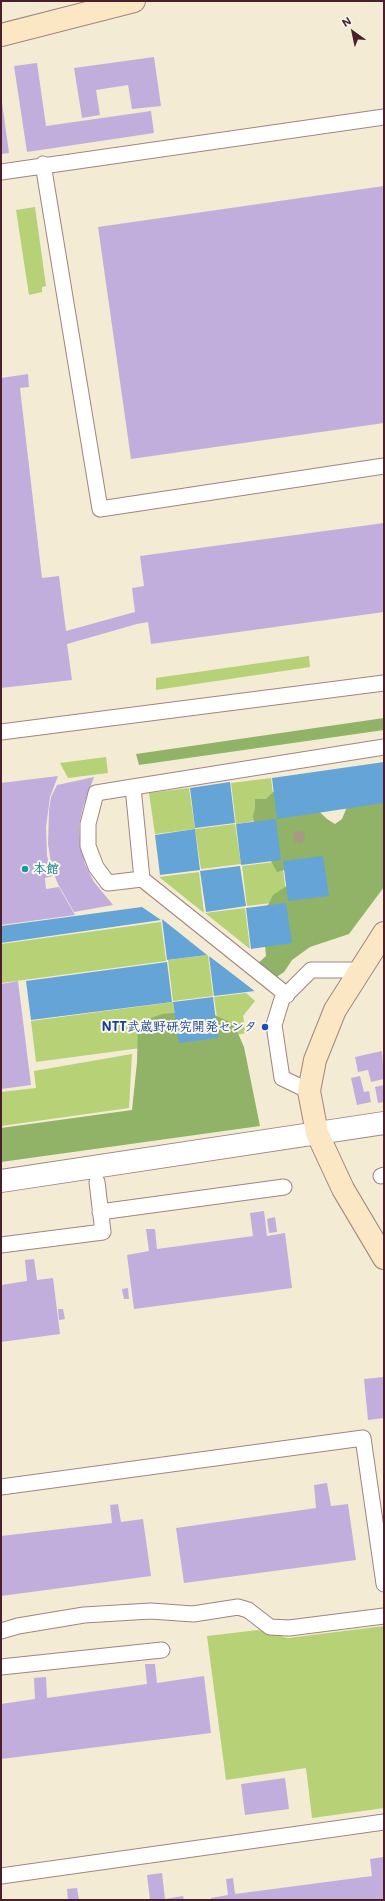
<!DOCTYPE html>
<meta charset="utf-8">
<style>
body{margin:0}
#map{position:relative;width:385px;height:1901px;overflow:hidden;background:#f4ebd5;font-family:Mali,sans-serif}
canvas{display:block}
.frame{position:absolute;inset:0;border:2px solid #4a1f2b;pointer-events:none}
.north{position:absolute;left:333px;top:12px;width:40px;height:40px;-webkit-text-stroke:3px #fbf7ec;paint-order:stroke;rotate:327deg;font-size:11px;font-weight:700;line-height:16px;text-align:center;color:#4a1f2b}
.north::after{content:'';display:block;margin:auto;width:14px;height:18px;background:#4a1f2b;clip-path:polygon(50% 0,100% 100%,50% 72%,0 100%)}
</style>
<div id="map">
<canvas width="385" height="1901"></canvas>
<div class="frame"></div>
<div class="north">N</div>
</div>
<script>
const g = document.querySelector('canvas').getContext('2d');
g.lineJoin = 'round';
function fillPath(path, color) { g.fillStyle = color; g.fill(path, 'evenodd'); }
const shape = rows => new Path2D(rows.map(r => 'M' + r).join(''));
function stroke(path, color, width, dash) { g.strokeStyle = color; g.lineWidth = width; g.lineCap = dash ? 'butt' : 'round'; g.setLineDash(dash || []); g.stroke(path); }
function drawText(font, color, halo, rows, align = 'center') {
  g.font = font + ' Mali,"Klee One",sans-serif'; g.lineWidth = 4; g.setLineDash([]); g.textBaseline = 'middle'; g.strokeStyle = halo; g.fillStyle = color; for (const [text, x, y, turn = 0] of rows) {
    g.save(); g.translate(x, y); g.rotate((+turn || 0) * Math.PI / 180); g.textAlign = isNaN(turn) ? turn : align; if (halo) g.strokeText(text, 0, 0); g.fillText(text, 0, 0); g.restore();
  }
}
const green = shape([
 [35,207,46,286,42,287,42,292,29,295,16,210],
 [309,656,310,667,156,690,156,678],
 [106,757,108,773,68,778,60,763],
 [271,778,276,818,236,824,231,783],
 [189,788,195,829,235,824,241,864,201,869,195,829,155,834,149,793],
 [282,861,287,901,247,906,242,866],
 [199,872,204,913,159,877],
 [245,908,250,949,205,913],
 [161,922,166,961,1,983,1,944],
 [208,955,213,996,173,1001,168,960],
 [246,993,255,1001,243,1016,246,1033,220,1038,214,997],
 [173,1002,178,1043,36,1062,31,1021],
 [132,1054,129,1108,1,1126,1,1092,36,1088,34,1071],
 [384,1626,384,1808,312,1818,306,1768,226,1780,207,1636,258,1630,288,1638]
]);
const forest = shape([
 [384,718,384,730,139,765,136,754],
 [278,787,306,799,327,819,335,824,342,819,349,802,384,787,384,887,349,934,310,947,292,960,284,972,275,978,256,965,266,956,264,935,265,911,273,895,308,872,307,863,277,872,256,833,253,816,255,808,255,799,266,799],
 [204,1010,234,1024,244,1047,260,1126,1,1162,1,1128,132,1110,137,1062,138,1023,162,1014]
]);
const water = shape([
 [384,762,384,803,277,819,272,778],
 [230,782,235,823,195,828,190,788],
 [276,819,281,860,241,865,236,824],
 [195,829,200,870,160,875,155,835],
 [323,856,329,896,288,901,283,861],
 [240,866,246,906,206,912,200,871],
 [286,903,292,943,251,949,246,908],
 [142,907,161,920,1,943,1,926],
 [162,919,207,955,167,960],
 [209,956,255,991,214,996],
 [167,962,172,1002,31,1020,26,981],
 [213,997,218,1038,179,1043,173,1002]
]);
const pier = shape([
 [161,918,163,918,211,954,256,990,256,992]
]);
const building = shape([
 [154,57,161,106,132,109,128,85,96,90,100,115,82,118,74,68],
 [37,63,46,126,151,111,154,133,27,152,14,66],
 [1,95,9,153,1,154],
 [384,186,384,423,131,459,98,227],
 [28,374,29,387,20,388,42,578,59,576,66,631,135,612,132,588,144,586,140,556,384,523,384,612,151,644,148,622,137,624,67,644,72,680,1,688,1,378],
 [58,776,50,797,46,827,47,856,53,876,45,878,46,889,59,887,75,915,1,925,1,783],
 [94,777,83,807,79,825,80,844,85,864,94,882,113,905,74,912,58,884,52,869,48,844,49,810,51,797,57,785],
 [18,981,31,1085,1,1089,1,984],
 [382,1051,384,1079,371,1082,368,1070,358,1072,355,1057],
 [360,1076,364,1092,369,1091,371,1102,357,1105,351,1078],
 [384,1085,384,1102,378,1103,375,1087],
 [264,1211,267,1236,285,1233,292,1288,134,1309,127,1255,149,1251,146,1229,155,1229,157,1249,253,1236,250,1213],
 [275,1217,277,1232,269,1233,267,1219],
 [34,1259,37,1280,53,1278,60,1334,1,1342,1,1285,27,1281,25,1260],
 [128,1288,129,1299,124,1299,122,1289],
 [58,1309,63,1309,65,1319,59,1320],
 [384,1377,384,1418,368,1420,364,1379],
 [327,1483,331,1506,348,1504,356,1560,184,1583,176,1528,316,1508,314,1485],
 [118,1504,121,1522,143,1519,151,1576,1,1596,1,1536,112,1523,110,1505],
 [145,1664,155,1664,157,1683,204,1676,211,1733,1,1759,1,1704,35,1699,34,1678,46,1677,47,1698,147,1684],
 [285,1778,289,1809,245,1815,241,1784],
 [383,1857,384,1900,211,1900,211,1898,228,1895,226,1879,233,1878,235,1894,372,1876,370,1859],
 [162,1873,165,1899,183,1896,184,1900,150,1900,147,1875],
 [77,1888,79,1900,68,1900,67,1889]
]);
const lane = shape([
 [43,164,100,509,384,466],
 [1,172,384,117],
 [1,732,384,683],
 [133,787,384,747],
 [142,879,133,787,96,793,88,824,88,846,96,867,108,883,142,879,287,995],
 [309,1091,282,1078,274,1025,282,999,311,970,360,970],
 [381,1176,384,1175],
 [100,1212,284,1187],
 [1,1245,103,1232,97,1182],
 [1,1487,363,1438,384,1584],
 [1,1631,18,1626,84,1615,151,1611,193,1614,238,1607,248,1610,270,1627,289,1628,384,1616],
 [1,1667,162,1650],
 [1,1876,384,1822]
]);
const street = shape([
 [1,1181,384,1123]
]);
const secondary = shape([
 [1,35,134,1],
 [384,933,335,1010,315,1060,309,1091,317,1133,343,1189,384,1258]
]);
const trees = [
 [299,837]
];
const markers = [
 [25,869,4,"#0f9aa8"],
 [265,1027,4,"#1a4fb4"]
];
const cultureNames = [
 ["本館",33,869]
];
const transitNames = [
 ["NTT武蔵野研究開発センタ",257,1027]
];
fillPath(green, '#b6d176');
fillPath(forest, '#90b367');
fillPath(water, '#65a4d7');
fillPath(pier, '#f4ebd5');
fillPath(building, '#c2aedc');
stroke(lane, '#9f8580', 17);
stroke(street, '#9f8580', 24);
stroke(secondary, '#9f8580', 24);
stroke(lane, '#fff', 15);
stroke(street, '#fff', 22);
stroke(secondary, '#fbe7c3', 22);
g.fillStyle = '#a89884';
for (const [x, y] of trees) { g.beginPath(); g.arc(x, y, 6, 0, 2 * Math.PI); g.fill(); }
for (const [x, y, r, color] of markers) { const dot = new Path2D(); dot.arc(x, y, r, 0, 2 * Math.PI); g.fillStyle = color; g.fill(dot); stroke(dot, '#fbf7ec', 1.5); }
drawText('bold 13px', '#0d838f', '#fbf7ec', cultureNames, 'left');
drawText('bold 13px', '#164399', '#fbf7ec', transitNames, 'right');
</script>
